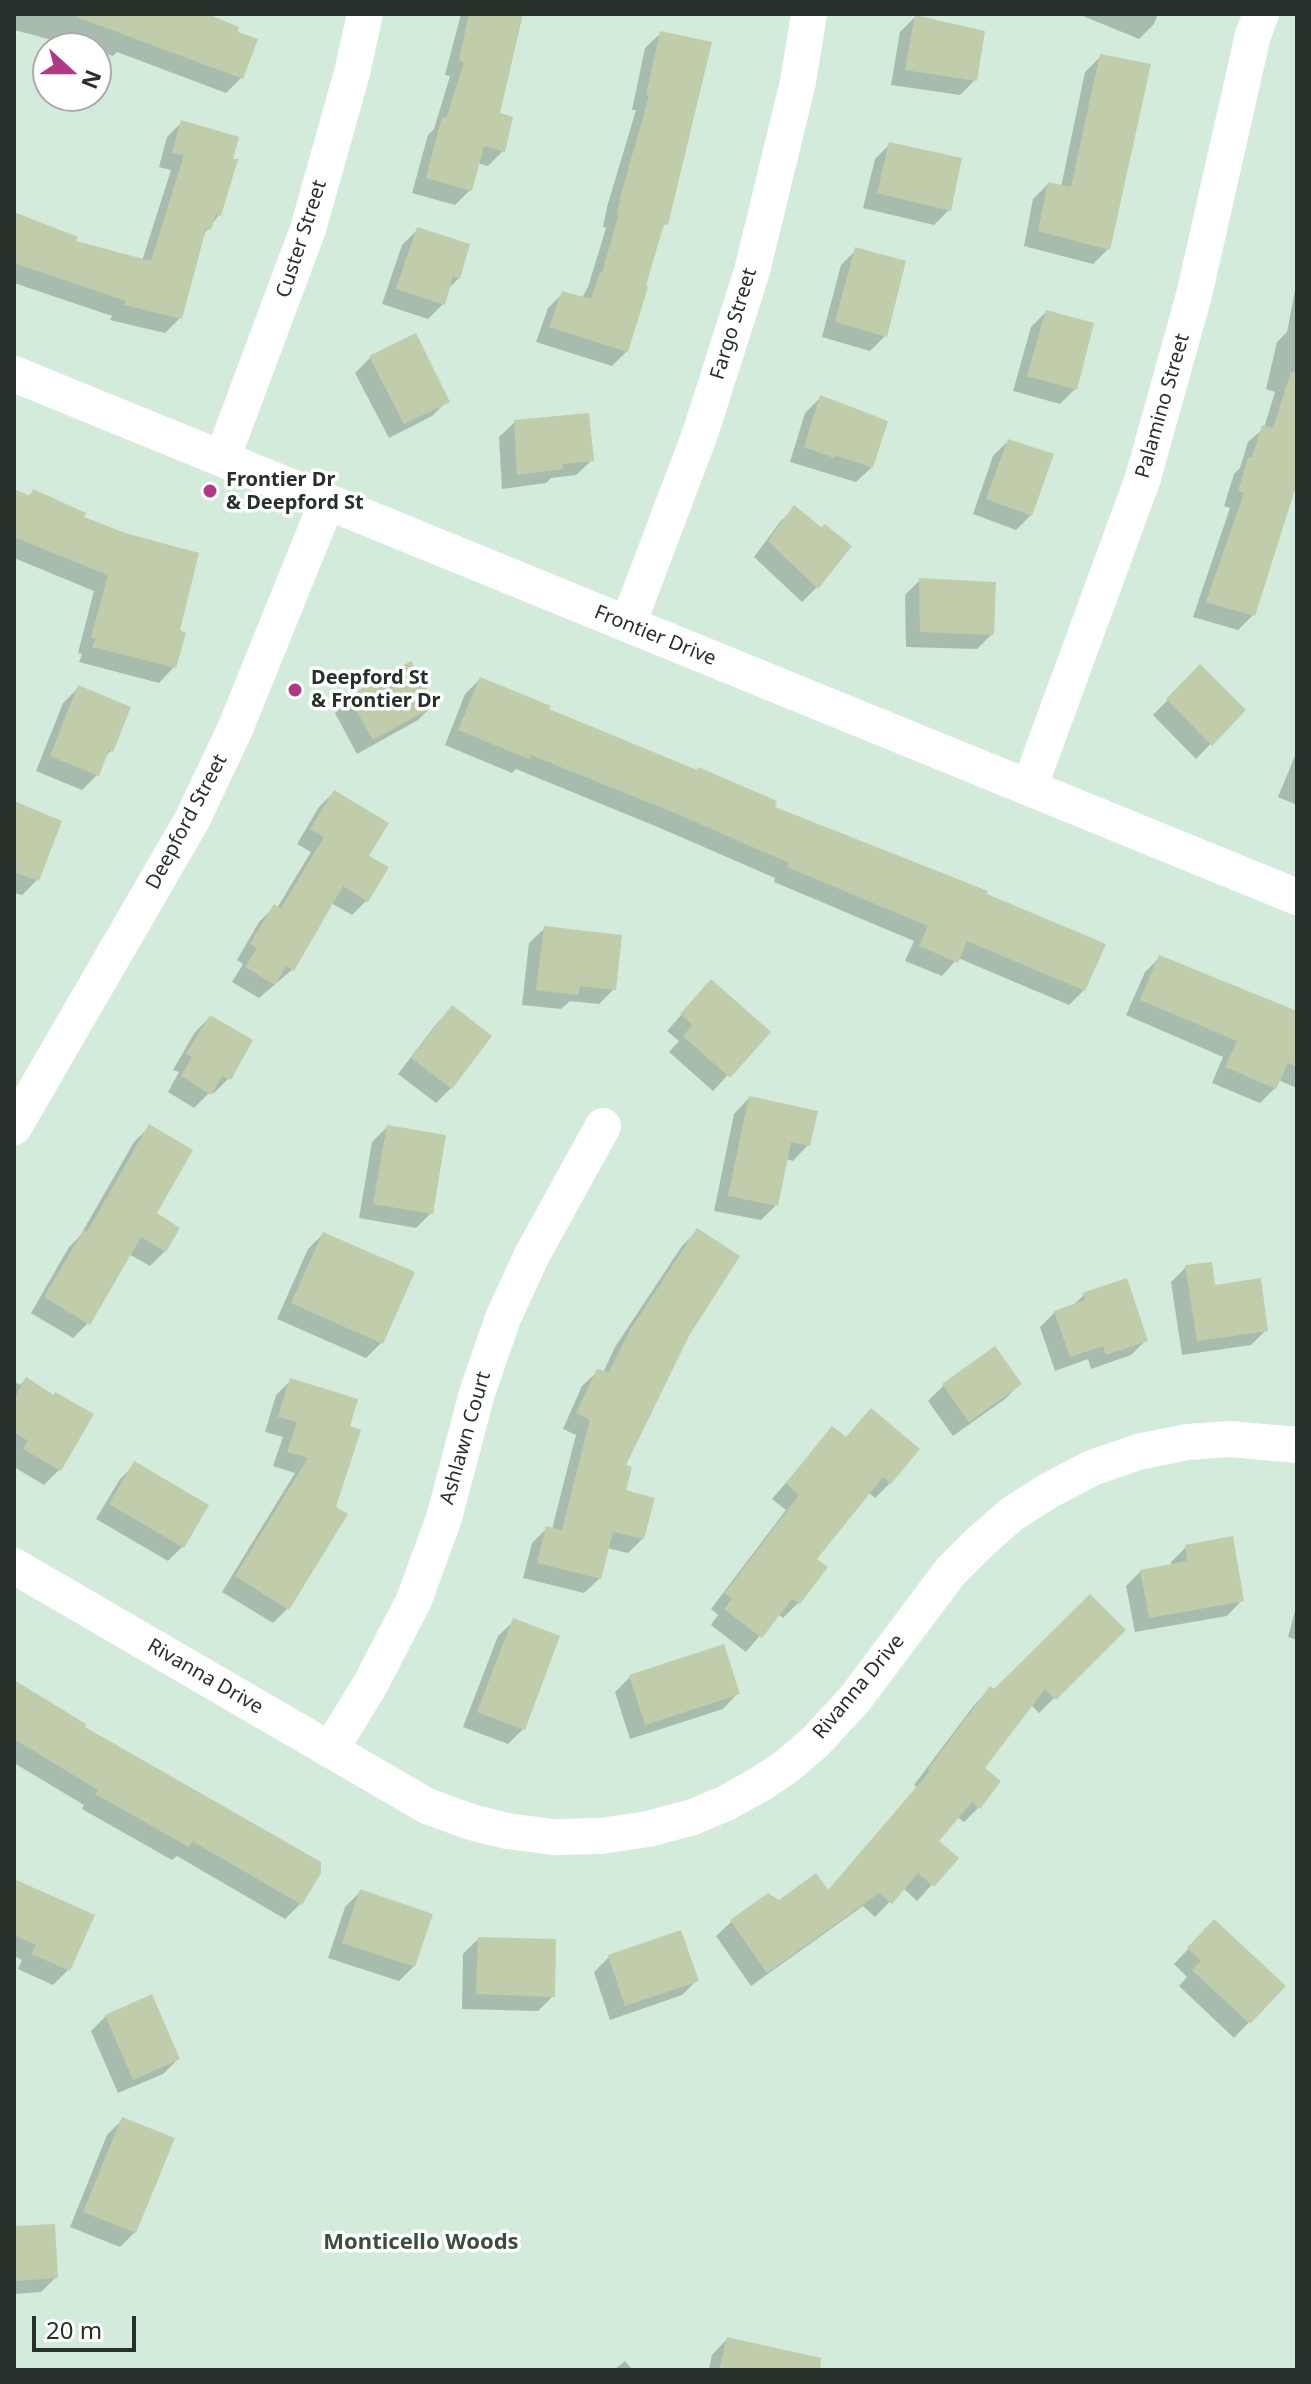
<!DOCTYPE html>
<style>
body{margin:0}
#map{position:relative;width:1311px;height:2384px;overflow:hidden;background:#d2ebda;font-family:"Noto Sans",sans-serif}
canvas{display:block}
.frame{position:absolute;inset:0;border:16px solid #27302a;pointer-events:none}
.north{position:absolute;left:32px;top:32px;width:80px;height:80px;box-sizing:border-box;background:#fff;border:2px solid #a9acaa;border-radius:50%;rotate:111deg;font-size:22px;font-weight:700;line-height:32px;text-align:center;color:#27302a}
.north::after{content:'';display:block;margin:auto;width:28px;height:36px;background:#b53683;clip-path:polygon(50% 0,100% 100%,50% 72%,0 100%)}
.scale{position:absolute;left:32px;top:2316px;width:104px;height:36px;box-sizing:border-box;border:4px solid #27302a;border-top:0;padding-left:10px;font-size:24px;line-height:28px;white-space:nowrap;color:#27302a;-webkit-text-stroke:6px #fff;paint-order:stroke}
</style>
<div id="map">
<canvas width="1311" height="2384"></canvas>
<div class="frame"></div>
<div class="north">N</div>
<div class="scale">20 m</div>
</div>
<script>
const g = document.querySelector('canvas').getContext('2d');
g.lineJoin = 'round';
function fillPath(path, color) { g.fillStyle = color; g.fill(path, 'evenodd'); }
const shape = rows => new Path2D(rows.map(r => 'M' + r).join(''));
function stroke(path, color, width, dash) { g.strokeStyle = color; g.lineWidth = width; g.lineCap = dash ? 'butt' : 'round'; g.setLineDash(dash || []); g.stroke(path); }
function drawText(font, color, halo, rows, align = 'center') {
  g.font = font + ' "Noto Sans",sans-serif'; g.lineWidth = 7; g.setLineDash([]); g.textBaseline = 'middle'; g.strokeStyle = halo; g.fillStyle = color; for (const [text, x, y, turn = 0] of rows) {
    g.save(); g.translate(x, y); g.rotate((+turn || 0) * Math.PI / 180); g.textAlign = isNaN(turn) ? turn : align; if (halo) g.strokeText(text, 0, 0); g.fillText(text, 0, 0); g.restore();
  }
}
const shadow = shape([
 [14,14,203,14,241,78,226,93,117,52,113,56,96,51,96,48,83,48,14,30],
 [461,14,521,14,498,114,503,151,488,166,477,163,470,190,455,205,412,193,428,135,434,129,450,76,445,75],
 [1078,14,1158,14,1154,24,1139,39],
 [915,17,975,80,960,95,891,85,900,32],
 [661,33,666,223,660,229,627,351,612,366,536,342,548,308,563,293,582,298,588,287,606,228,603,227,607,207,636,110,632,110,645,48],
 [1100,57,1108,249,1093,264,1024,246,1033,199,1048,184,1061,187,1085,72],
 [182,122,219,215,202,237,180,318,165,333,110,320,112,316,14,283,14,214,74,242,142,261,171,170,159,167,167,137],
 [890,144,949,210,934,225,863,208,875,159],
 [417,230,459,278,448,289,443,304,428,319,382,304,402,245],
 [856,250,885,336,870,351,822,337,841,265],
 [1297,280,1297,477,1253,615,1238,630,1193,617,1230,508,1224,506,1234,474,1240,468,1248,442,1264,428,1275,392,1266,389,1277,342,1287,332],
 [1046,312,1075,389,1060,404,1013,391,1031,327],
 [370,358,447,401,432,416,389,438,355,373],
 [820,398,872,467,856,482,790,462,805,413],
 [515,422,592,460,576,475,551,478,546,483,502,489,499,437],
 [1008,441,1031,515,1016,530,973,514,993,456],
 [14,491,28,497,33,491,81,518,177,632,174,667,159,683,79,662,82,654,78,653,94,591,14,558],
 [794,508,821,530,817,587,802,602,754,557,780,522],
 [920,580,992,634,977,649,906,647,905,595],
 [1200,667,1243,710,1196,759,1153,715],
 [480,679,772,808,984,895,1084,990,1069,1005,958,958,942,976,905,961,914,941,774,882,775,878,660,828,516,769,512,773,445,745,465,694],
 [78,688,129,708,111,751,103,759,97,775,82,790,36,771,63,703],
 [350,698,433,705,418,720,357,754,335,713],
 [1297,751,1297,805,1278,797],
 [334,792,366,856,367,900,352,915,331,903,293,969,259,998,232,982,243,964,237,960,259,922,274,907,277,908,311,852,297,844,319,807],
 [14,803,37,880,22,895,14,893],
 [545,928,614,989,599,1004,570,1001,561,1009,522,1005,529,943],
 [1160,957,1297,1014,1297,1088,1278,1080,1275,1088,1260,1103,1212,1083,1223,1057,1126,1015,1145,972],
 [697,997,768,1032,713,1091,669,1052,679,1041,667,1031],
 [452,1008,451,1088,436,1103,398,1074,437,1023],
 [210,1017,229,1078,214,1093,210,1092,194,1108,168,1092,179,1072,173,1070,195,1032],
 [749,1098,808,1145,793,1161,786,1159,776,1205,761,1220,714,1211,734,1114],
 [149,1127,155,1214,165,1251,150,1266,129,1254,88,1323,73,1338,31,1313,69,1247,80,1236,134,1142],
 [387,1127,431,1213,416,1228,359,1218,372,1142],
 [697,1231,687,1335,623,1467,624,1492,643,1538,628,1553,607,1548,600,1578,584,1593,523,1578,532,1543,547,1528,552,1529,576,1435,563,1429,582,1386,598,1371,603,1373,615,1347,682,1246],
 [323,1234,412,1273,381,1343,366,1358,277,1319,308,1249],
 [1186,1267,1213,1287,1266,1330,1251,1345,1182,1355,1171,1282],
 [1084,1295,1146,1340,1131,1355,1091,1369,1088,1359,1055,1371,1040,1327,1055,1312,1071,1307],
 [994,1349,1020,1384,1005,1399,953,1436,928,1401,943,1386],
 [26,1379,53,1397,92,1415,59,1470,44,1485,14,1467,14,1381,20,1385],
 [291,1380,356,1401,288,1608,273,1623,222,1592,295,1473,273,1466,283,1437,265,1432,276,1395],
 [871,1411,890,1483,875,1498,868,1492,814,1559,825,1568,798,1603,783,1618,778,1614,746,1652,711,1625,718,1615,711,1609,786,1510,772,1499,832,1429,845,1439],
 [135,1464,183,1546,168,1561,96,1519,120,1479],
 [1186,1547,1242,1600,1227,1616,1135,1632,1126,1586,1141,1571,1171,1566,1171,1562],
 [1297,1604,1297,1640,1288,1637],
 [514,1621,523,1729,508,1744,463,1727,498,1636],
 [1123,1630,1039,1713,1031,1705,982,1769,979,1807,964,1822,957,1817,936,1841,956,1858,917,1901,903,1888,875,1917,863,1906,751,1986,716,1936,731,1922,768,1896,779,1902,827,1892,917,1787,914,1785,975,1704,990,1689,994,1692],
 [630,1677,738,1693,723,1709,630,1739,615,1692],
 [14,1683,82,1727,319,1872,300,1904,285,1919,177,1856,172,1860,82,1809,84,1805,14,1763],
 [14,1881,68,1970,53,1985,18,1969,22,1960,14,1956],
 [360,1892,414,1966,399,1981,328,1958,345,1907],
 [1214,1922,1283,1986,1234,2038,1179,1986,1187,1977,1174,1964],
 [478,1939,553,1996,538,2011,462,2009,463,1954],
 [609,1957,697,1980,682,1995,610,2020,594,1972],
 [106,2016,178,2059,163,2074,118,2093,91,2031],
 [122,2120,135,2232,120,2247,70,2227,107,2135],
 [14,2228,56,2277,41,2292,14,2294],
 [727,2339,797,2370,709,2370,712,2355],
 [625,2361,633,2370,614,2370]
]);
const building = shape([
 [78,14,208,14,239,27,238,32,258,39,243,79,77,17],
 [469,14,523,14,500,113,513,117,505,152,484,146,472,191,426,178,442,117,446,119,464,62,459,60],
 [915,15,985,31,977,81,905,70],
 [660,31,712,42,668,225,664,224,646,286,648,287,628,352,549,327,562,291,591,299,600,272,602,273,619,213,617,213,622,191,649,96,646,95],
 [1100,54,1151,64,1110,250,1038,231,1048,182,1071,187],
 [181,120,239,137,233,159,238,159,221,216,216,214,211,230,206,229,182,319,124,305,126,301,14,263,14,212,78,237,76,241,151,261,184,155,172,153],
 [889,142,962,158,951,211,877,193],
 [417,227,470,244,460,279,453,276,445,305,396,289],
 [855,247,906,261,887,337,835,322],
 [1046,310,1094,323,1077,390,1027,376],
 [416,333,450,402,404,424,369,356],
 [1291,372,1297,372,1297,483,1255,616,1206,602,1244,493,1238,491,1248,457,1252,458,1262,425,1273,428],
 [820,395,888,421,873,468,835,455,834,458,804,447],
 [589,413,594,461,563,464,563,469,517,475,514,420],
 [1008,439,1054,454,1032,516,986,499],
 [14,489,30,496,33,489,86,513,84,517,125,533,199,553,180,630,186,633,176,668,92,647,96,639,91,638,108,575,14,537],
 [794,505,821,527,825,524,852,546,818,589,768,541],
 [919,578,996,582,994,635,920,632],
 [411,661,436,705,373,740,348,696],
 [1200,664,1246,710,1212,746,1166,699],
 [480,677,551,706,549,709,697,770,698,767,777,801,775,807,988,891,987,894,1106,944,1085,991,967,941,958,963,919,946,928,926,787,867,789,863,675,813,531,755,529,759,458,730],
 [78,685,131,707,113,752,109,750,99,776,50,756],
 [334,790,389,823,369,856,389,867,368,902,343,886,294,971,286,966,275,985,245,967,257,948,250,944,274,904,281,908,324,837,310,829],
 [14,801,62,821,39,881,14,872],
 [544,926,622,935,616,990,580,986,578,995,536,990],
 [1159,955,1297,1011,1297,1067,1288,1063,1276,1089,1225,1067,1237,1041,1140,1000],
 [711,979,771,1032,730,1078,683,1036,692,1025,680,1014],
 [452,1005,492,1036,452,1089,411,1058],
 [210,1015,253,1040,231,1080,222,1076,211,1095,181,1076,192,1057,186,1054],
 [749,1096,818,1111,810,1146,791,1142,778,1206,728,1196],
 [149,1124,193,1150,157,1213,180,1228,166,1252,141,1237,90,1325,44,1297,84,1230,87,1232],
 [387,1125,446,1135,433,1214,373,1204],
 [697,1228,740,1256,689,1336,626,1465,632,1467,626,1490,655,1498,644,1539,613,1532,601,1579,537,1563,546,1526,562,1530,590,1420,576,1413,597,1369,609,1372,630,1330],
 [323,1232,415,1272,383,1344,291,1303],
 [1212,1262,1215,1285,1261,1278,1268,1331,1197,1341,1185,1265],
 [1127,1278,1148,1341,1106,1355,1103,1346,1070,1357,1054,1311,1085,1300,1082,1293],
 [995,1346,1022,1384,969,1422,942,1384],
 [26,1377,54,1395,55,1392,94,1414,61,1471,23,1449,28,1441,14,1432,14,1399],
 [290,1378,358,1399,350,1426,361,1430,336,1507,348,1514,289,1610,235,1576,308,1458,287,1452,297,1422,278,1417],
 [871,1408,920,1449,891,1484,883,1477,817,1559,828,1567,800,1604,792,1599,762,1638,724,1609,732,1599,725,1593,799,1495,786,1483,832,1426,846,1437],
 [134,1461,209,1505,184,1548,109,1504],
 [1233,1536,1244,1601,1149,1618,1140,1570,1187,1561,1185,1545],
 [1090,1594,1126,1630,1056,1700,1045,1689,985,1768,1001,1781,980,1809,972,1802,939,1841,959,1858,934,1887,918,1873,892,1904,879,1893,767,1973,730,1920,768,1893,779,1900,816,1873,828,1890,930,1771,928,1769,990,1686,994,1689],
 [513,1618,560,1636,525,1730,477,1712],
 [724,1644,740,1694,645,1725,629,1675],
 [14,1680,86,1724,85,1727,321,1862,321,1873,302,1905,192,1841,189,1847,95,1794,98,1790,14,1739],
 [14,1879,95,1915,70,1971,31,1954,36,1945,14,1935],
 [360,1889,433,1914,415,1967,342,1943],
 [1214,1919,1286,1986,1250,2024,1192,1970,1201,1961,1187,1948],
 [681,1930,699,1981,625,2006,608,1955],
 [478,1937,556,1939,555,1997,476,1994],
 [152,1994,180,2059,133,2080,105,2015],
 [122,2117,175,2138,136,2233,83,2212],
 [55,2224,58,2278,14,2281,14,2226],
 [727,2337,821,2358,820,2370,719,2370]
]);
const minor = shape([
 [14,374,1297,897],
 [222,459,308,229,352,73,365,14],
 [628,624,700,434,752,271,798,82,809,14],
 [1029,788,1143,478,1194,295,1253,35,1261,14],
 [14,1127,192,820,235,729,327,502],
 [14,1566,427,1806,471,1822,507,1831,554,1837,601,1836,648,1829,693,1817,726,1803,762,1783,787,1766,815,1742,854,1700,950,1572,980,1542,1012,1514,1048,1491,1092,1468,1138,1452,1187,1442,1230,1439,1297,1445],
 [330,1750,370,1685,414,1600,444,1518,477,1393,503,1318,532,1255,603,1126]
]);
const markers = [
 [210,491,8,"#b53683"],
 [295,690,8,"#b53683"]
];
const streetNames = [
 ["Custer Street",302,239,-72],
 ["Fargo Street",734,324,-73],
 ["Palamino Street",1163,406,-74],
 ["Frontier Drive",655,636,22],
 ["Deepford Street",187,822,-62],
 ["Ashlawn Court",466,1438,-74],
 ["Rivanna Drive",205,1677,30],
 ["Rivanna Drive",859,1687,-50]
];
const poiNames = [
 ["Frontier Dr",226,480],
 ["& Deepford St",226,503],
 ["Deepford St",311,678],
 ["& Frontier Dr",311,701]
];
const neighbourhoodNames = [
 ["Monticello Woods",421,2243]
];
fillPath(shadow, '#0003');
fillPath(building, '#c1cdaa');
stroke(minor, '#fff', 36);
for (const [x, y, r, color] of markers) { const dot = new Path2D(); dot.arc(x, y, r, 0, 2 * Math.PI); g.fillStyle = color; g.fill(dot); stroke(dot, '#fff', 3); }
drawText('20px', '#27302a', '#fff', streetNames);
drawText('bold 20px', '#27302a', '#fff', poiNames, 'left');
drawText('bold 22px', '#394e40', '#fff', neighbourhoodNames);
</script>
